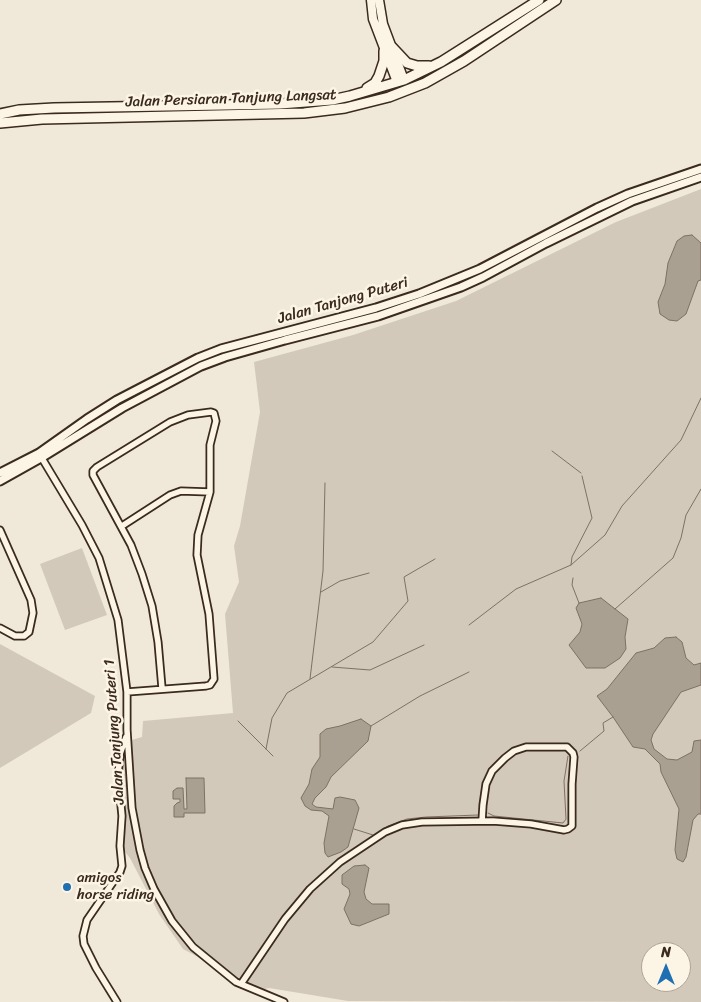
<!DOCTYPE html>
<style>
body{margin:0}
#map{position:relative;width:701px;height:1002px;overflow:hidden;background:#f0e9d9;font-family:Sriracha,sans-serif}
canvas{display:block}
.north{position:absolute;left:641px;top:942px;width:50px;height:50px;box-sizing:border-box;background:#fcf5e5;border:1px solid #afa495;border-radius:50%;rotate:0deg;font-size:14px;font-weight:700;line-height:20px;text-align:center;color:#3b2a1e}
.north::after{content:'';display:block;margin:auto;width:18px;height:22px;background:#1f6fb2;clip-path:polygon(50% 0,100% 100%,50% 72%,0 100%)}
</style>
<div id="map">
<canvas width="701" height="1002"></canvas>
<div class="north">N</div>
</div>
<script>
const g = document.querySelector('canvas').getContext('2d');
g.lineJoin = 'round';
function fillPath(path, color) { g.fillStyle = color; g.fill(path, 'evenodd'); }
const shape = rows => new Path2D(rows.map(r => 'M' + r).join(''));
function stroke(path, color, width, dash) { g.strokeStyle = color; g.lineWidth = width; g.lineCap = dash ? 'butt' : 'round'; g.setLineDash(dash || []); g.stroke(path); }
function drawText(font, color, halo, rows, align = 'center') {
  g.font = font + ' Sriracha,sans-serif'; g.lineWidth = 5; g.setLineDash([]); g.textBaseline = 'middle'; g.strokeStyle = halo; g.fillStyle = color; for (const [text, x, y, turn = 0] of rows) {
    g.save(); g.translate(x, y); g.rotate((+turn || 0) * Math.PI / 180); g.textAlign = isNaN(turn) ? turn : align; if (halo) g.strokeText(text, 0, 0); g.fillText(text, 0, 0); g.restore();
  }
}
const green = shape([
 [701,189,701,1002,348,1001,269,988,256,991,236,982,217,967,183,949,159,914,130,858,120,846,122,829,118,775,125,742,142,737,143,721,233,713,225,614,239,582,234,546,240,526,260,412,254,362,353,335,456,301,616,222],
 [651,952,681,952,681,982,651,982],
 [82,548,107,615,65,630,40,564],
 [0,644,95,696,91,713,0,768]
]);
const water = shape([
 [692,235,701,243,701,280,698,281,686,314,677,321,669,320,660,314,658,302,665,284,668,263,677,241,684,236,692,235],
 [601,598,628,619,625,637,626,649,620,658,605,668,586,668,569,645,580,632,582,624,576,608,579,603,601,598],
 [676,637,682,642,686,658,694,665,701,663,701,685,681,692,653,734,651,740,654,749,667,759,677,760,692,752,694,741,701,740,701,814,698,814,693,820,686,857,683,862,677,859,675,850,679,809,661,772,660,764,645,749,633,747,613,717,597,696,607,689,636,653,654,648,665,638,676,637],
 [361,719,371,726,368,741,331,777,326,787,315,798,312,804,316,807,333,809,335,798,340,797,355,800,359,808,348,847,341,852,328,857,325,853,324,843,329,816,322,811,311,810,305,806,301,798,309,784,312,769,320,757,320,734,326,729,340,726,361,719],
 [186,778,204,778,205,813,184,813,184,817,174,817,174,806,177,803,180,802,180,799,173,799,173,791,177,788,183,788,184,809,187,809,186,778],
 [365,865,369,868,364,892,366,899,372,904,389,904,389,914,359,926,351,924,344,909,350,894,349,889,342,884,342,875,354,866,365,865]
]);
const stream = shape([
 [552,451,581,473],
 [571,565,572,557,592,518,582,476],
 [573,578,572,585,579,603],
 [321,592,340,581,369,573],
 [615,609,673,558,681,538,686,515,701,489],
 [469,625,516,589,571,565,605,535,622,506,681,440,701,398],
 [332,667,370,670,424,645],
 [310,679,323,571,325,483],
 [238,721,273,756],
 [371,726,420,696,469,672],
 [266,749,272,718,287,693,373,642,408,601,404,577,435,559],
 [580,751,604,731,603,723,613,717],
 [488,813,494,816,563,823,566,819,564,781,568,756],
 [354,829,373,835],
 [342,857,388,826,407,819,426,817,478,815,480,814]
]);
const minor = shape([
 [40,455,82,525,99,558,118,620,127,692,127,730,132,808,140,850,145,868,154,889,172,921,193,947,236,982,284,1002],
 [122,526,170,495,181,491,210,492],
 [0,530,31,600,33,613,29,632,24,636,15,636,0,628],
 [127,692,206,686,210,685,214,679,209,614,197,555,198,535,210,492,210,445,216,421,214,413,211,412,188,415,170,422,97,467,93,471,93,475,131,545,142,574,152,606,158,642,162,688],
 [241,984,285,919,310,889,340,862,385,832,402,825,422,822,493,821,531,824,564,830,568,829,572,826,572,784,574,757,573,753,567,747,526,747,514,751,505,758,492,771,486,784,483,805,482,821],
 [117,1002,96,968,84,944,83,936,87,920,120,872,122,866,120,846,122,816,118,775,120,754,126,737]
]);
const tertiary = shape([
 [0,473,39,453,87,419,117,400,198,358,221,349,376,308,419,294,480,269,597,208,628,194,701,169],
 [0,481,41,458,122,408,201,366,225,357,285,340,378,316,461,287,483,277,546,243,632,201,701,177]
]);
const secondary = shape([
 [371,0,373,19,397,82],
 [379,0,383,24,404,80]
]);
const primary = shape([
 [392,47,407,63,417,66,429,66],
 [367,88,375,83,379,76,384,61,384,51],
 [0,114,19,110,54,108,280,104,332,100,350,96,404,80,441,62,539,0],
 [0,123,42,119,304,113,345,108,389,97,425,83,464,61,556,0]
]);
const markers = [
 [67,887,5,"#1f6fb2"]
];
const streetNames = [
 ["Jalan Persiaran Tanjung Langsat",231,99,-2],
 ["Jalan Tanjong Puteri",343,301,-16],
 ["Jalan Tanjung Puteri 1",115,732,-94]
];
const poiNames = [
 ["amigos",77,878],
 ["horse riding",77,895]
];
fillPath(green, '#d2c9ba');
fillPath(water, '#aaa091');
stroke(water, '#7e7163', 1);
stroke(stream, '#7e7163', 1);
stroke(minor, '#3b2a1e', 9);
stroke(tertiary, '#3b2a1e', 11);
stroke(secondary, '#3b2a1e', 11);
stroke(primary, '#3b2a1e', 12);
stroke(minor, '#fcf5e5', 5.5);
stroke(tertiary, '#fcf5e5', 7);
stroke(secondary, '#fcf5e5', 8);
stroke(primary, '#fcf5e5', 9);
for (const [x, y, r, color] of markers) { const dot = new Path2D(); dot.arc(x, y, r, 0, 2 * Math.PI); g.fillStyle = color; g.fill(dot); stroke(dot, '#fcf5e5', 2); }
drawText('15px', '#3b2a1e', '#fcf5e5', streetNames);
drawText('15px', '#3b2a1e', '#fcf5e5', poiNames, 'left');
</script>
